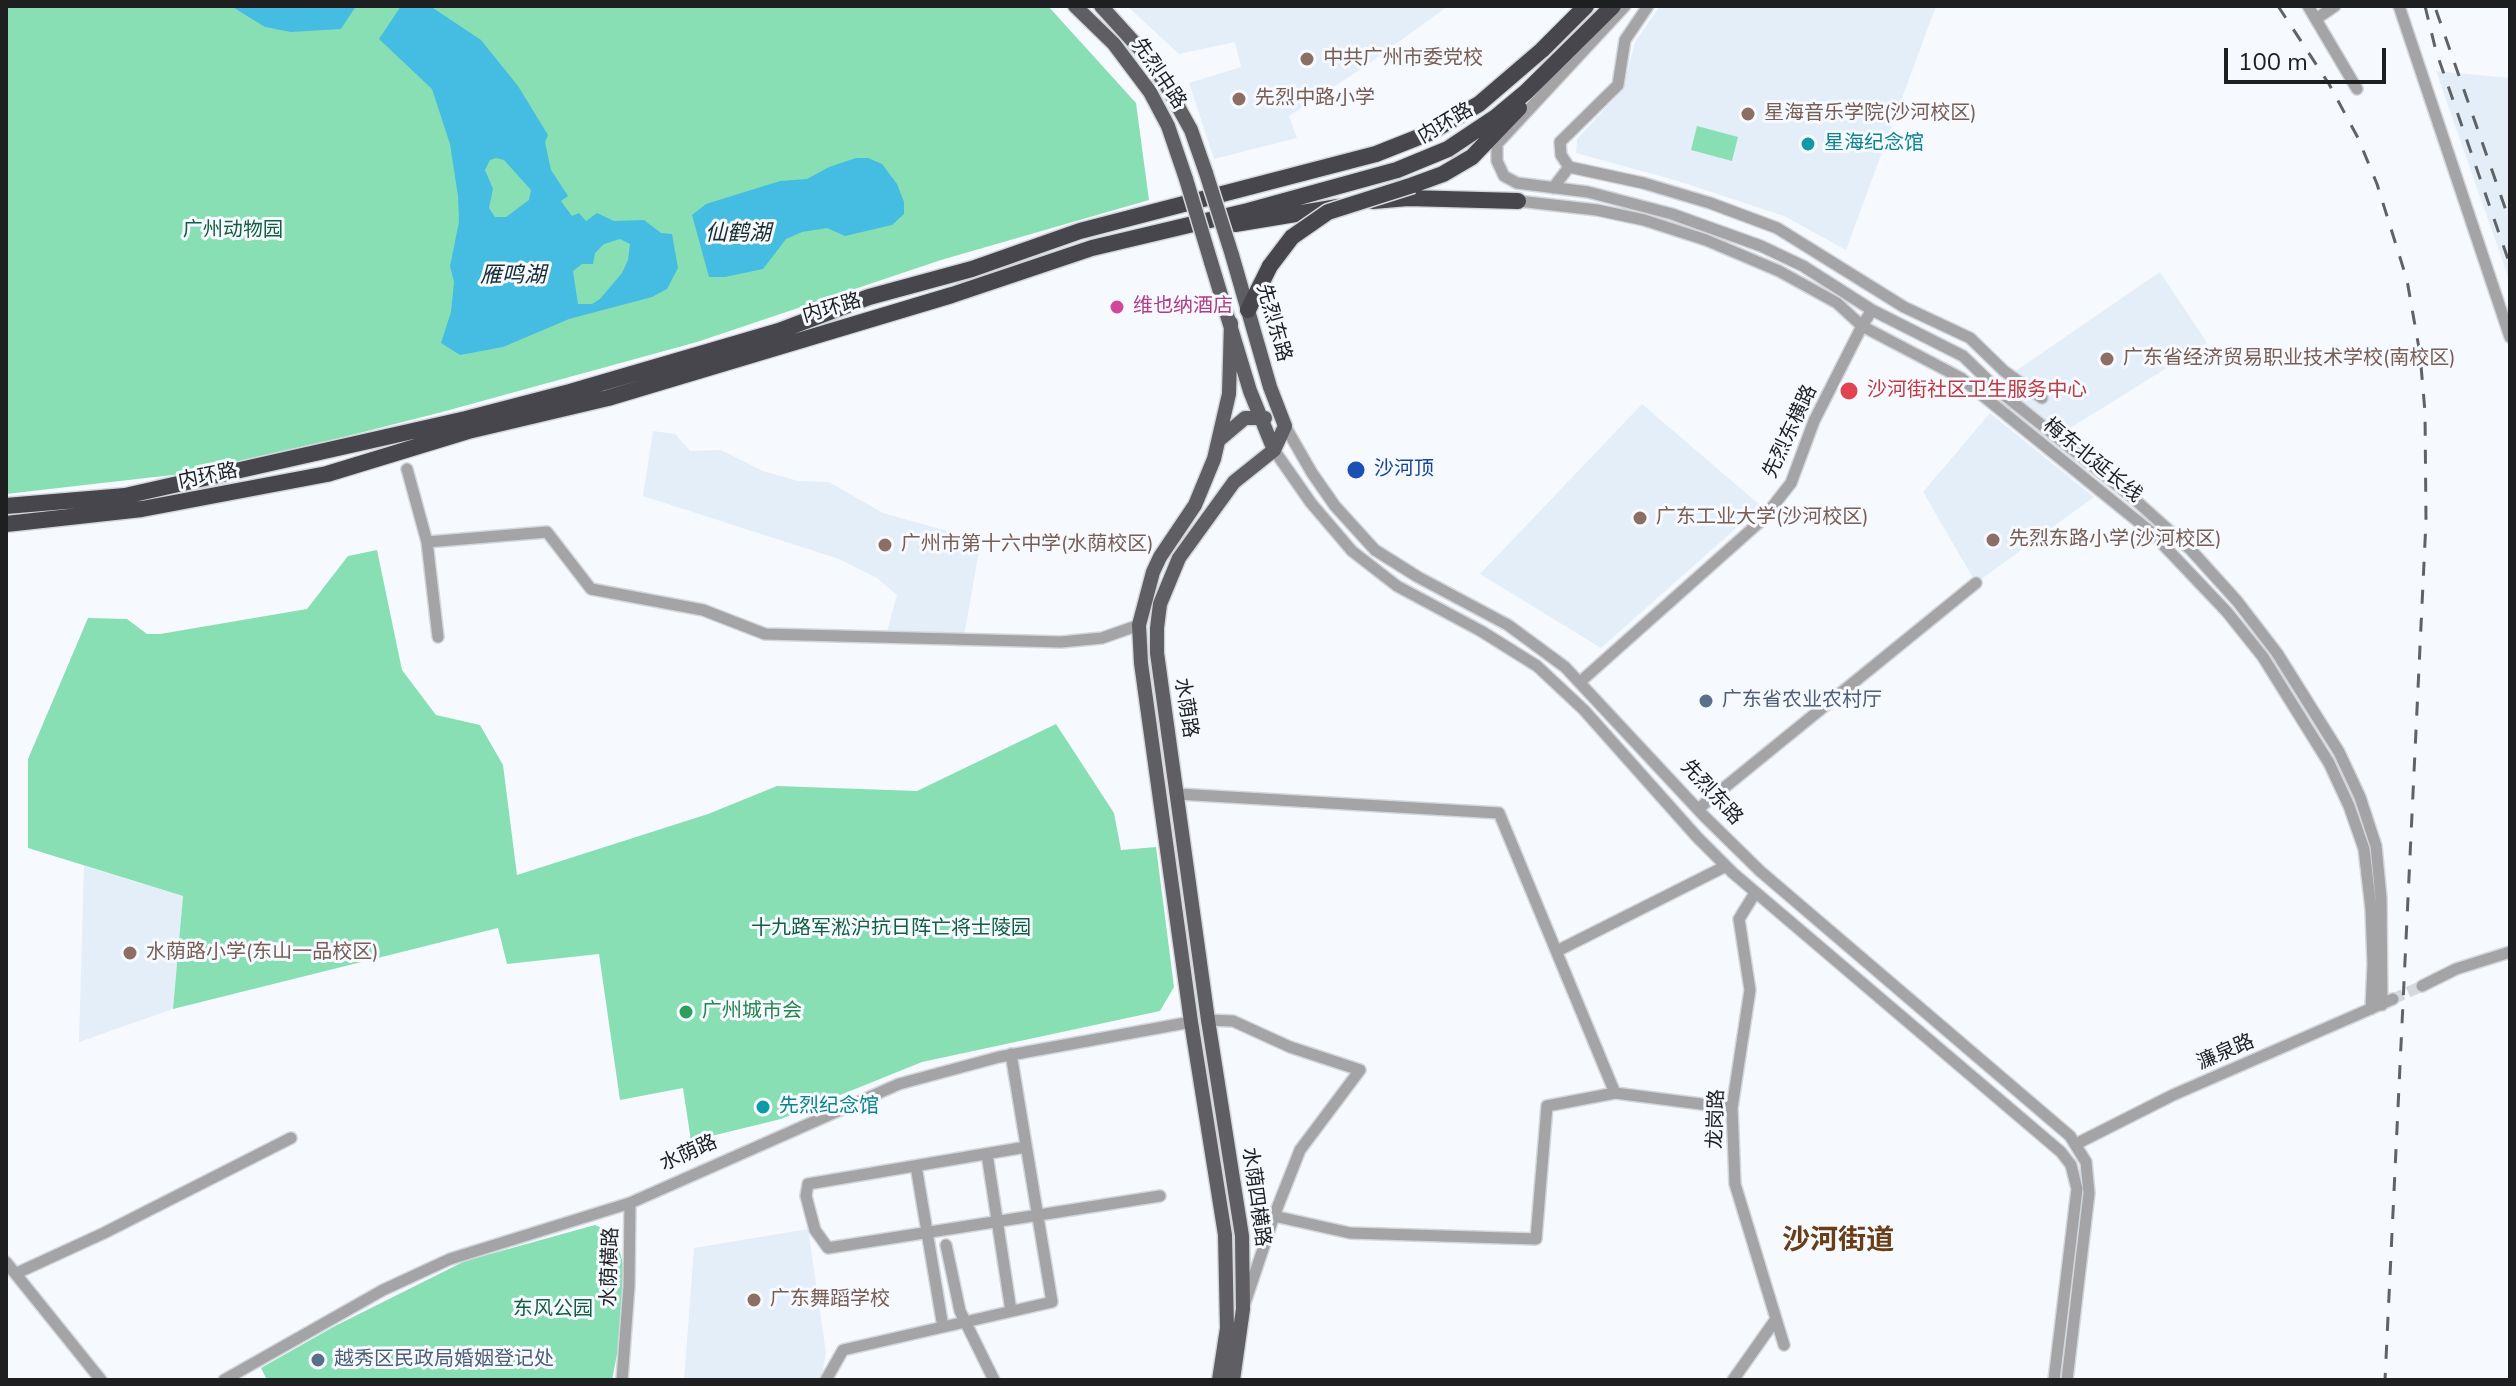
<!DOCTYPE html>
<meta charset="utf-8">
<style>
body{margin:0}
#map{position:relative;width:2516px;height:1386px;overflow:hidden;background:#f6faff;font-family:"Nunito Sans",sans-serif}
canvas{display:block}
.frame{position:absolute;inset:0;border:8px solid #1d1f21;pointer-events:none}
.scale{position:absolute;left:2224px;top:48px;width:162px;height:36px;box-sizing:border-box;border:4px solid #1d1f21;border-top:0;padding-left:10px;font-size:24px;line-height:28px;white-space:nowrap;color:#1d1f21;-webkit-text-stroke:6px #f6faff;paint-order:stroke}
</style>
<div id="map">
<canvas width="2516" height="1386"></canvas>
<div class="frame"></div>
<div class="scale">100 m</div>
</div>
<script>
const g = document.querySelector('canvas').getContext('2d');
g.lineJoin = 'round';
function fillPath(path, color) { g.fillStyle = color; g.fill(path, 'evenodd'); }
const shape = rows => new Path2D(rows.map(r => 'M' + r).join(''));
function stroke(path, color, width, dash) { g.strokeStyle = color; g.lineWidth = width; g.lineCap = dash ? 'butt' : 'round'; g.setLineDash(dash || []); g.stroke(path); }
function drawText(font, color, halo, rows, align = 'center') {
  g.font = font + ' "Nunito Sans","Noto Sans SC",sans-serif'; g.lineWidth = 6; g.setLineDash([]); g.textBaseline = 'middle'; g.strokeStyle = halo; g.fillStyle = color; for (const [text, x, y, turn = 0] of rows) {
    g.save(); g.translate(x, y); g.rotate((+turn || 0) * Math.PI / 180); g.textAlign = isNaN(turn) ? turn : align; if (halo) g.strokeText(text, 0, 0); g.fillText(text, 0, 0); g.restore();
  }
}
const built = shape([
 [1127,6,1448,6,1367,65,1289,116,1297,138,1214,159,1189,83,1241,67,1235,42,1179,54],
 [1660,6,1936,6,1846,250,1784,216,1678,181,1576,153,1577,139,1623,89,1635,42],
 [2436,71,2510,78,2510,282],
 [2160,272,2207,343,2059,435,1998,383],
 [1642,404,1761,506,1601,648,1480,574],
 [1990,413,2094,497,1976,583,1923,492],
 [653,431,675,434,690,451,721,450,763,471,798,481,829,482,883,513,972,538,979,551,962,647,885,639,897,595,877,578,839,559,643,496],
 [84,866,183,896,173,1009,79,1042],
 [808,1229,826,1353,821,1380,684,1380,694,1248]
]);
const green = shape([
 [6,6,1048,6,1136,103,1149,200,941,260,697,342,442,412,336,439,181,474,6,494],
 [1697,126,1738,137,1732,161,1691,150],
 [377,550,402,670,436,715,480,725,503,765,517,875,708,814,777,786,917,791,1056,724,1114,813,1121,850,1156,847,1174,987,1160,1011,922,1062,781,1119,691,1141,683,1088,620,1100,599,954,507,964,498,928,173,1009,183,896,28,848,28,759,88,618,127,619,147,634,160,634,307,609,348,556],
 [595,1225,615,1234,625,1271,621,1334,612,1380,267,1380,261,1368,335,1326,465,1261]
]);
const water = shape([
 [231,6,356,6,341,29,291,32,265,27],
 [401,6,430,6,481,40,518,86,548,135,545,142,551,170,568,196,561,201,572,216,579,213,586,221,597,213,614,221,644,220,661,233,672,234,678,268,667,289,652,297,569,319,503,347,460,355,441,343,451,312,454,282,450,266,459,222,458,196,450,144,432,89,379,39],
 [496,158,504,160,531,190,529,200,506,217,495,217,489,208,493,189,485,170,490,160],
 [620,239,630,244,628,260,622,273,600,299,592,304,578,304,573,271,582,264,593,264,595,253,604,244],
 [856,158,868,158,882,164,897,184,904,202,904,214,892,225,845,236,827,228,802,232,786,239,763,269,725,277,709,277,692,215,706,204,780,181,807,179,829,167]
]);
const minorTunnel = shape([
 [2393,999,2422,986]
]);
const minor = shape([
 [1625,6,1497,144,1497,161,1504,176,1517,183,1588,192,1672,214,1761,246,1803,266,1872,310,1963,356,1998,390,2133,498,2191,550,2237,601,2277,653,2339,752,2360,797,2376,846,2381,898,2382,1005],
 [1648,6,1625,40,1618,85,1560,142,1561,155,1569,167,1643,183,1710,203,1777,228,1904,307,1970,338,2004,371,2042,398],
 [2308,6,2357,89],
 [2399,6,2510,337],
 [2316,19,2335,6],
 [1553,188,1569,167],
 [1518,201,1597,210,1644,220,1706,240,1779,271,1837,303,1862,326,1961,378,2151,532,2227,612,2263,657,2329,763,2349,806,2364,849,2371,909,2373,964,2371,1009],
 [1285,426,1312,473,1335,506,1375,550,1418,577,1508,625,1565,667,1704,816,1760,871,2070,1136,2086,1162,2089,1193,2067,1380],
 [1274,450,1311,503,1352,551,1397,586,1481,631,1537,666,1584,710,1697,837,1733,873,2061,1152,2071,1165,2077,1189,2054,1380],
 [407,469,427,542,438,637],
 [427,542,547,532,591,589,703,610,765,634,1061,642,1102,638,1139,625],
 [1580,682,1762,520,1791,483,1814,421,1862,326,1872,310],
 [1178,794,1499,813,1615,1093,1732,1108],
 [1698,809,1976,583],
 [1755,893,1739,919,1750,990,1732,1108,1735,1184,1784,1345],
 [1557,951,1726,866],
 [2422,986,2456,969,2510,952],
 [1208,1020,1233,1021,1290,1047,1360,1070,1300,1150,1274,1216,1245,1303],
 [2076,1144,2173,1095,2393,999],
 [1026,1147,808,1184,806,1196,815,1230,828,1248,1160,1196],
 [987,1154,1011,1311],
 [916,1166,943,1327],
 [1274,1216,1350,1233,1536,1239,1547,1106,1615,1093],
 [946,1245,960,1311,994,1380],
 [6,1262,101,1380],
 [17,1273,104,1233,291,1138],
 [224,1380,383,1290,450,1259,630,1203,899,1084,999,1057,1191,1022],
 [622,1380,629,1286,630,1203],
 [826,1380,843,1350,1052,1302,1011,1054],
 [1733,1380,1776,1319]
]);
const major = shape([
 [1075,6,1114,44,1150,92,1168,126,1186,179],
 [1101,6,1140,49,1165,83,1191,130,1206,173],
 [1232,255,1270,387,1285,426],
 [1211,262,1250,391,1274,450],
 [1219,440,1245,418,1265,418],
 [1219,1380,1227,1328,1225,1235,1191,1022,1141,663,1139,625,1153,572,1160,557,1195,505,1214,459,1229,394,1231,323],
 [1233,1380,1243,1309,1242,1236,1208,1020,1157,653,1157,628,1160,604,1179,558,1234,482,1274,450,1285,426]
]);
const highway = shape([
 [1413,185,1443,174,1472,157,1519,108],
 [1373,201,1408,198,1518,201],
 [1235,224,1338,207],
 [1248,310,1270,266],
 [6,506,125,496,466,419,570,392,779,331,869,297,972,269,1080,231,1376,154,1429,133,1479,104,1542,50,1586,6],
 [6,524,142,509,327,474,468,431,608,398,952,295,1092,248,1248,211,1397,170,1448,149,1496,117,1526,92,1613,6]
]);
const rail = shape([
 [2278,6,2329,84,2358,138,2377,184,2407,280,2420,354,2425,412,2426,521,2385,1380],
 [2425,6,2436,51,2510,265],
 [2436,10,2510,222]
]);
const majorBridge = shape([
 [1206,173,1232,255],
 [1186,179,1211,262]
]);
const highwayBridge = shape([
 [1270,266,1292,237,1328,212,1413,185]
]);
const markers = [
 [1307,59,8,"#8d6e63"],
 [1239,99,8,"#8d6e63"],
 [1748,114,8,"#8d6e63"],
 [1808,144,8,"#0f9aa8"],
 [1117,307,8,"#d1479c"],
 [2107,359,8,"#8d6e63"],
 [1849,391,10,"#e0444e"],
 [1356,470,10,"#1a4fb4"],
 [1640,518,8,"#8d6e63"],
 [1993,540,8,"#8d6e63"],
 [885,545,8,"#8d6e63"],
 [1706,701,8,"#5c6f8a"],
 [130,953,8,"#8d6e63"],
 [686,1012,8,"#2e9e5b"],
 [763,1107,8,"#0f9aa8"],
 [754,1300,8,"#8d6e63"],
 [318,1360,8,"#5c6f8a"]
];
const educationNames = [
 ["中共广州市委党校",1323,59],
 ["先烈中路小学",1255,99],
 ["星海音乐学院(沙河校区)",1764,114],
 ["广东省经济贸易职业技术学校(南校区)",2123,359],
 ["广东工业大学(沙河校区)",1656,518],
 ["先烈东路小学(沙河校区)",2009,540],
 ["广州市第十六中学(水荫校区)",901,545],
 ["水荫路小学(东山一品校区)",146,953],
 ["广东舞蹈学校",770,1300]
];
const streetNames = [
 ["先烈中路",1158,74,56],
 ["内环路",1446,124,-30],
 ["内环路",832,309,-16],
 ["先烈东路",1273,323,74],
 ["先烈东横路",1791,432,-65],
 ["梅东北延长线",2092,461,39],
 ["内环路",208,477,-11],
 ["水荫路",1185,708,81],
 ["先烈东路",1711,793,47],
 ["濂泉路",2226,1053,-23],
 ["龙岗路",1717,1119,-88],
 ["水荫路",689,1154,-24],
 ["水荫四横路",1255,1197,82],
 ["水荫横路",611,1267,-88]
];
const cultureNames = [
 ["星海纪念馆",1824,144],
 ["先烈纪念馆",779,1107]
];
const parkNames = [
 ["广州动物园",233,231],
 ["十九路军淞沪抗日阵亡将士陵园",891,929],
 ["东风公园",553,1310]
];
const hotelNames = [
 ["维也纳酒店",1133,307]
];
const healthNames = [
 ["沙河街社区卫生服务中心",1867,391]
];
const transitNames = [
 ["沙河顶",1374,470]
];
const serviceNames = [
 ["广东省农业农村厅",1722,701],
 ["越秀区民政局婚姻登记处",334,1360]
];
const leisureNames = [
 ["广州城市会",702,1012]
];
const waterNames = [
 ["仙鹤湖",738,235],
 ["雁鸣湖",513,277]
];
const districtNames = [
 ["沙河街道",1838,1242]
];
fillPath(built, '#e3eef9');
fillPath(green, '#88dfb4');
fillPath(water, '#45bce2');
stroke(minorTunnel, '#d5d9de', 11, [11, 5.5]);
stroke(minor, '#d3d7db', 14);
stroke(major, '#d3d7db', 17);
stroke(highway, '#d3d7db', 19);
stroke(minor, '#a4a4a7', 11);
stroke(major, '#5f5e63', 14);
stroke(highway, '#46464c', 16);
stroke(rail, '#606366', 3, [14, 14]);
stroke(majorBridge, '#d3d7db', 17, []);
stroke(highwayBridge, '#d3d7db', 19, []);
stroke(majorBridge, '#5f5e63', 14);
stroke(highwayBridge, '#46464c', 16);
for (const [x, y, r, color] of markers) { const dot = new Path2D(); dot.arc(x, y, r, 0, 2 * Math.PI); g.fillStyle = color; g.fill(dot); stroke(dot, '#f6faff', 3); }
drawText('20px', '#785e54', '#f6faff', educationNames, 'left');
drawText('20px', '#1d1f21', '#f6faff', streetNames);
drawText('20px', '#0d838f', '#f6faff', cultureNames, 'left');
drawText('20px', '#125e40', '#f6faff', parkNames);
drawText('20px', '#b23c85', '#f6faff', hotelNames, 'left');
drawText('20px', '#be3a42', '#f6faff', healthNames, 'left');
drawText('20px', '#164399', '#f6faff', transitNames, 'left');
drawText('20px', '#4e5e75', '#f6faff', serviceNames, 'left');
drawText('20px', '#27864d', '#f6faff', leisureNames, 'left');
drawText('italic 22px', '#192d35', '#f6faff', waterNames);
drawText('bold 28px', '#693d17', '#f6faff', districtNames);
</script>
